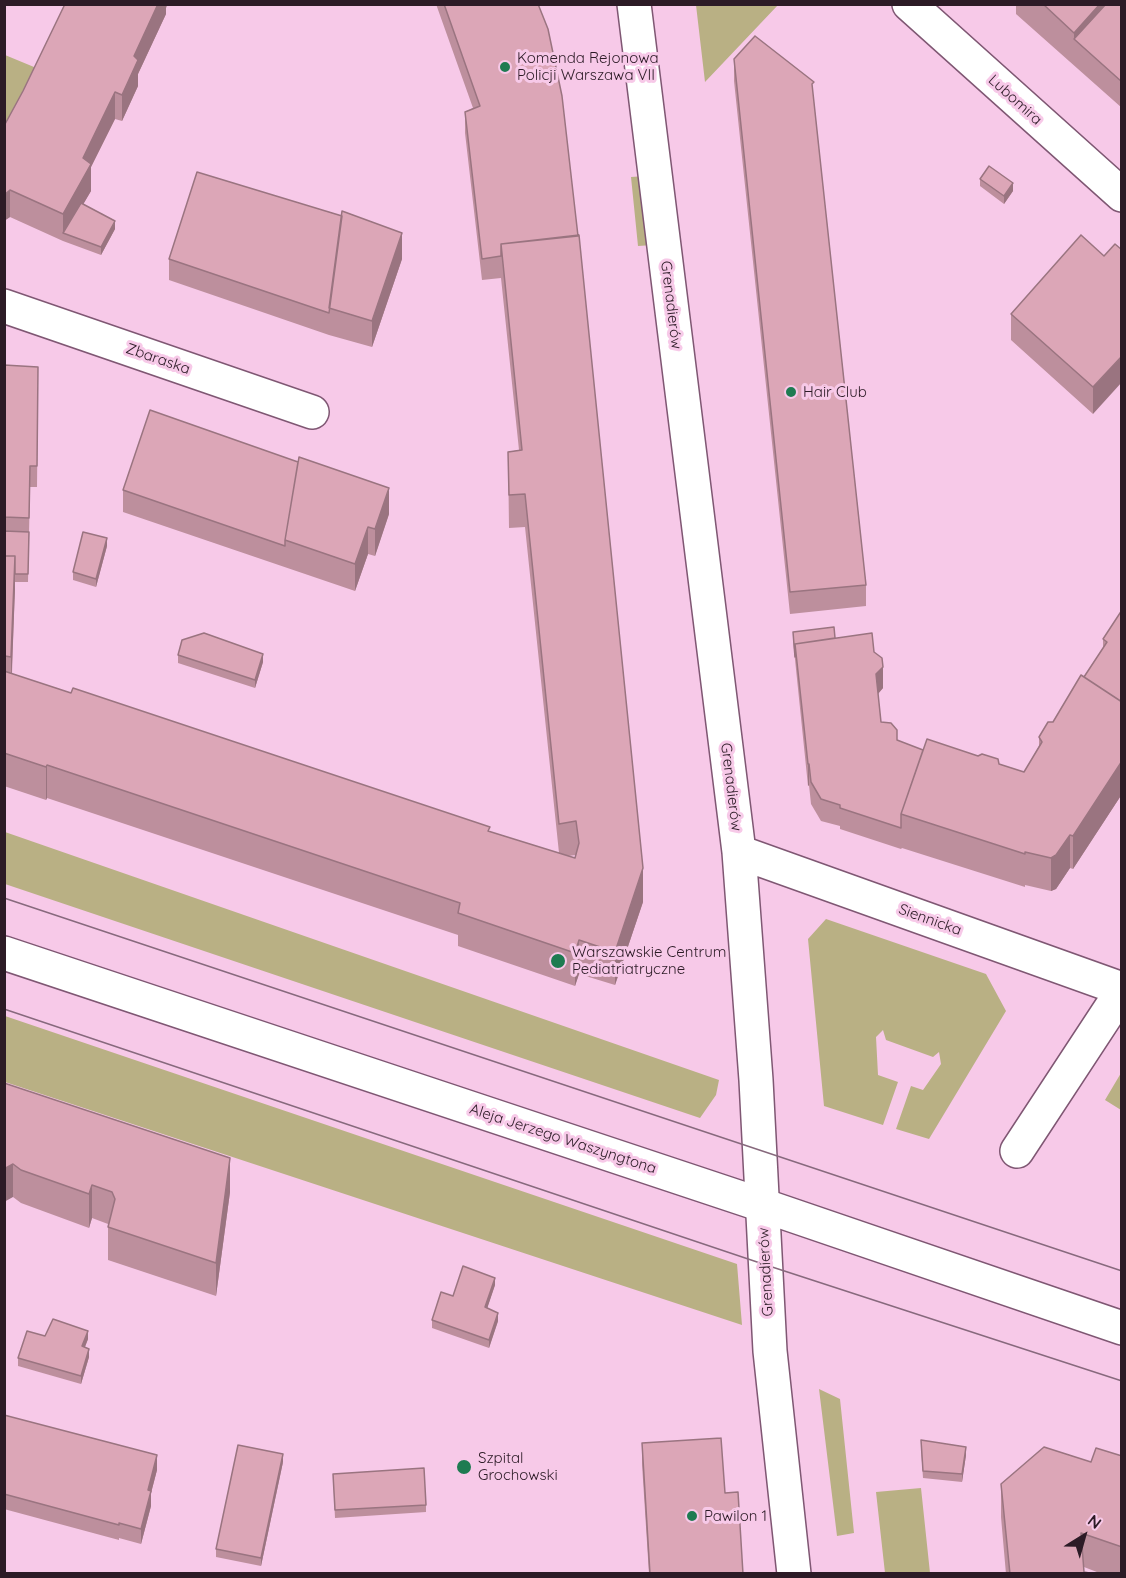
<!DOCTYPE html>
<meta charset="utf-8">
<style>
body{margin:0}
#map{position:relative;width:1126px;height:1578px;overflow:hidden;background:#f7c9e8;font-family:Quicksand,sans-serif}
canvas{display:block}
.frame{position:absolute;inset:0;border:6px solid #2c1b26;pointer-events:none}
.north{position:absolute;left:1054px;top:1506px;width:60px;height:60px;-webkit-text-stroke:4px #f7c9e8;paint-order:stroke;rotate:37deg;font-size:16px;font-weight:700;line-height:24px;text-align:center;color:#2c1b26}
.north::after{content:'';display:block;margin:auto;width:21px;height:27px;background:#2c1b26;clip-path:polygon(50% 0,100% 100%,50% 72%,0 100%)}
</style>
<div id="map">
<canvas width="1126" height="1578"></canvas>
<div class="frame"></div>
<div class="north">N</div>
</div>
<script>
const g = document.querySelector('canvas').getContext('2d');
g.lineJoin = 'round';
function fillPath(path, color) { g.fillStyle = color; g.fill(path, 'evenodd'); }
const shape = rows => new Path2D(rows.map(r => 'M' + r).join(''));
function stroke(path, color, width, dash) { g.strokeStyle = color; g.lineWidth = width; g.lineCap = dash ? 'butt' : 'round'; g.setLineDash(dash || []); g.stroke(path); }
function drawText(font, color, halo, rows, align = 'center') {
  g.font = font + ' Quicksand,sans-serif'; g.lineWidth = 6; g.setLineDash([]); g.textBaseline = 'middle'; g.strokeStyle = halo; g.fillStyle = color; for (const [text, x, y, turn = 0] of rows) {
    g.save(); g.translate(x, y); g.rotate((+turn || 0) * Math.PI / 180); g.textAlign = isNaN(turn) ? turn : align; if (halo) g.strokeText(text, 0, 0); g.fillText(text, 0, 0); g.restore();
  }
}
const green = shape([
 [696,5,696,4,778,5,705,82],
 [5,55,34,67,37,73,5,152],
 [646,176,653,245,638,246,631,177],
 [5,832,719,1080,716,1095,700,1118,5,884],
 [826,919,986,974,1006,1011,929,1139,896,1129,911,1086,923,1090,941,1064,939,1052,933,1057,886,1040,883,1030,876,1037,878,1075,898,1082,883,1125,824,1106,808,939],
 [5,1016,737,1264,742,1325,5,1082],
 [1121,1073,1121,1110,1105,1100],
 [819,1389,840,1399,854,1533,837,1536],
 [921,1488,930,1573,885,1573,876,1492]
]);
const minor = shape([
 [634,4,739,852,756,1080,770,1351,794,1574],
 [909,4,1122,195],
 [4,306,312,412],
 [739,852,1122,989],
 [1017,1151,1122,991]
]);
const major = shape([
 [4,953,762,1205,1122,1328]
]);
const tram = shape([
 [4,898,1122,1271],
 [4,1009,766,1265,1122,1381]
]);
const wall = shape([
 [65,4,176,4,175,6,167,5,166,8,166,14,138,74,138,86,122,121,115,119,91,167,91,191,83,204,115,229,101,255,63,241,10,217,4,221,23,91],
 [436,4,538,4,643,902,615,985,579,974,575,986,458,946,458,935,47,798,46,800,4,786,4,365,38,388,37,487,30,487,28,582,15,582,12,674,490,832,559,853,525,527,509,528,508,452,519,450,501,278,482,280,465,133,465,112,473,108],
 [576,855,575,858,568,856],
 [1016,4,1122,4,1122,108,1016,14],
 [734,59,814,102,866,585,866,606,790,614,734,81],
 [980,179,1013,191,1004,204,980,186],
 [1104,256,1093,414,1011,340,1011,314],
 [169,259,402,259,372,347,329,335,169,280],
 [123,490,389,514,375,556,368,554,355,591,123,512],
 [107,546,96,587,73,580,73,572],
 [1122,610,1122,794,1073,869,1070,868,1056,889,1051,891,1025,885,1025,887,902,848,901,849,840,829,840,826,821,821,811,804,809,785,808,786,793,640,793,632,835,638,874,652,883,688,878,694,881,722,897,741,923,750,999,764,1024,772,1039,746,1039,737,1053,722,1103,648,1103,639],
 [178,655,263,662,255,688,178,663],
 [4,1083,230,1192,216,1296,108,1260,108,1224,92,1218,89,1228,21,1203,13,1197],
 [495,1285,487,1308,498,1321,489,1348,432,1328,432,1320,453,1296],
 [45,1336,88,1339,85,1347,89,1357,81,1384,18,1366,18,1358],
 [4,1415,157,1470,151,1493,151,1506,141,1544,119,1538,119,1540,4,1509],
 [642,1443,725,1493,743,1574,649,1574,642,1464],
 [921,1448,966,1455,962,1482,923,1478],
 [1122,1456,1122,1574,1102,1574,1084,1567,1084,1572,1095,1574,1006,1574,1001,1517,1001,1484,1091,1462],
 [283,1462,261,1566,216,1557,216,1549],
 [333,1474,426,1505,426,1512,335,1518]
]);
const shadedWall = shape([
 [158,4,167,4,166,8,166,14,138,74,138,86,122,121,122,95,134,56],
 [1100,4,1122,4,1074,39,1074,33],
 [115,92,115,119,91,167,91,191,66,234,63,233,63,214,83,158],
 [1013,183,1013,191,1004,204,1004,196],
 [10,190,10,217,4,221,4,195],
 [115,221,115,229,101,255,101,247],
 [402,233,402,259,372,347,372,321],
 [1122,356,1122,382,1093,414,1093,387],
 [389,488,389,514,375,556,375,529],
 [368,527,368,554,355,591,355,564],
 [107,538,107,546,96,587,96,579],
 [15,556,15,590,11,690,11,657],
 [263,654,263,662,255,688,255,680],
 [883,667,883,688,876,696,876,674],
 [1122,761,1122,794,1073,869,1073,836],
 [808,764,809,764,809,785,808,786],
 [47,765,47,798,46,800,46,767],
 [1070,835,1070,868,1056,889,1051,891,1051,858],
 [643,868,643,902,615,985,615,952],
 [579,940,579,974,575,986,575,953],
 [230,1158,230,1192,216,1296,216,1263],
 [13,1164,13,1197,4,1202,4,1169],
 [92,1185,92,1218,89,1228,89,1194],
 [495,1278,495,1285,485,1315,485,1307],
 [498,1313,498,1321,489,1348,489,1340],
 [88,1331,88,1339,82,1354,82,1346],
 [89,1349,89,1357,81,1384,81,1376],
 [966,1447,966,1455,962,1482,962,1474],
 [283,1454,283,1462,261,1566,261,1558],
 [157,1455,157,1470,151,1493,151,1506,141,1544,141,1529,148,1490]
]);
const building = shape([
 [65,4,158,4,134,56,138,60,122,95,115,92,83,158,91,164,63,214,10,190,4,195,4,126,23,91,65,4],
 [444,4,538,4,548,29,562,96,578,236,501,244,501,256,482,259,465,112,480,106,444,4],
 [1043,4,1100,4,1074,33,1043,4],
 [1106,4,1122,4,1122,82,1074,39,1106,4],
 [755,36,814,82,812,84,866,585,790,592,734,59,755,36],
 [989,166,1013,183,1004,196,980,179,989,166],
 [197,172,342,216,329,313,169,259,197,172],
 [81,203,115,221,101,247,63,233,81,203],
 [342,211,402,233,372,321,329,308,342,211],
 [579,235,643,868,615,952,579,940,575,953,458,913,460,903,47,765,46,767,4,753,4,671,71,693,73,688,490,827,488,831,575,858,579,843,576,821,559,824,525,494,509,495,508,452,522,450,501,244,579,235],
 [1081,235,1104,256,1115,244,1122,250,1122,356,1093,387,1011,314,1081,235],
 [4,365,38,367,37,466,30,466,29,518,4,517,4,365],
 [150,410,298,462,285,540,285,546,123,490,150,410],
 [299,457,389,488,375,529,368,527,355,564,285,540,299,457],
 [4,531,29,532,28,574,15,574,15,556,4,556,4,531],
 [83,532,107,538,96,579,73,572,83,532],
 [4,556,15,556,11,657,5,656,4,657,4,556],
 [1122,610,1122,702,1084,677,1107,642,1103,639,1122,610],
 [834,627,835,638,795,644,795,657,793,632,834,627],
 [204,633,263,654,255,680,178,655,182,640,204,633],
 [872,633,874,652,882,658,883,667,876,674,881,722,891,723,897,730,897,740,923,750,901,814,901,828,840,808,840,805,821,799,811,782,809,764,808,764,795,644,872,633],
 [1081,675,1122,702,1122,761,1073,836,1070,835,1056,855,1051,858,1025,852,1025,854,901,814,927,739,978,756,982,754,998,759,999,764,1024,772,1042,742,1039,737,1048,722,1053,722,1081,675],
 [4,1083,230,1158,216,1263,108,1227,115,1199,112,1192,92,1185,89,1194,21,1170,13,1164,4,1169,4,1083],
 [463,1266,495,1278,485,1307,498,1313,489,1340,432,1320,441,1292,453,1296,463,1266],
 [53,1319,88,1331,82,1346,89,1349,81,1376,18,1358,27,1331,45,1336,53,1319],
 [4,1415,157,1455,148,1490,151,1491,141,1529,119,1523,119,1525,4,1494,4,1415],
 [721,1438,725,1493,738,1492,743,1574,650,1574,642,1443,721,1438],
 [921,1440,966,1447,962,1474,923,1471,921,1440],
 [238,1445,283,1454,261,1558,216,1549,238,1445],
 [1044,1447,1091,1462,1096,1448,1122,1456,1122,1547,1081,1533,1084,1572,1095,1574,1010,1574,1001,1484,1044,1447],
 [424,1468,426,1505,335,1510,333,1474,424,1468]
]);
const markers = [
 [505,67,6,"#1e7b51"],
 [791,392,6,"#1e7b51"],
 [558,961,8,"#1e7b51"],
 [464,1467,8,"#1e7b51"],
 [692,1516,6,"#1e7b51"]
];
const poiNames = [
 ["Komenda Rejonowa",517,58],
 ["Policji Warszawa VII",517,75],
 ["Hair Club",803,392],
 ["Warszawskie Centrum",572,952],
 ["Pediatriatryczne",572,969],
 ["Szpital",478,1458],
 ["Grochowski",478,1475],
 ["Pawilon 1",704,1516]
];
const streetNames = [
 ["Lubomira",1015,100,42],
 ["Grenadierów",671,305,83],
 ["Zbaraska",158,359,19],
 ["Grenadierów",731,787,83],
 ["Siennicka",930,920,20],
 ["Aleja Jerzego Waszyngtona",563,1139,18],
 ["Grenadierów",766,1272,-93]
];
fillPath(green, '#b9b084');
stroke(minor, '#7f5773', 36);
stroke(major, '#7f5773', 36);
stroke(minor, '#fff', 33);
stroke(major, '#fff', 33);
stroke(tram, '#87697d', 1.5);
fillPath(wall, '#bd8f9d');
fillPath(shadedWall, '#9a7480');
fillPath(building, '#dca6b7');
stroke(building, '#9a7480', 1.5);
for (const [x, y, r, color] of markers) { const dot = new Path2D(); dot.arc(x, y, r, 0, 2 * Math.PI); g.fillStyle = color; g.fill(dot); stroke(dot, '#f7c9e8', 2); }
drawText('15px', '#2c1b26', '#f7c9e8', poiNames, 'left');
drawText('15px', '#2c1b26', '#f7c9e8', streetNames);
</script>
